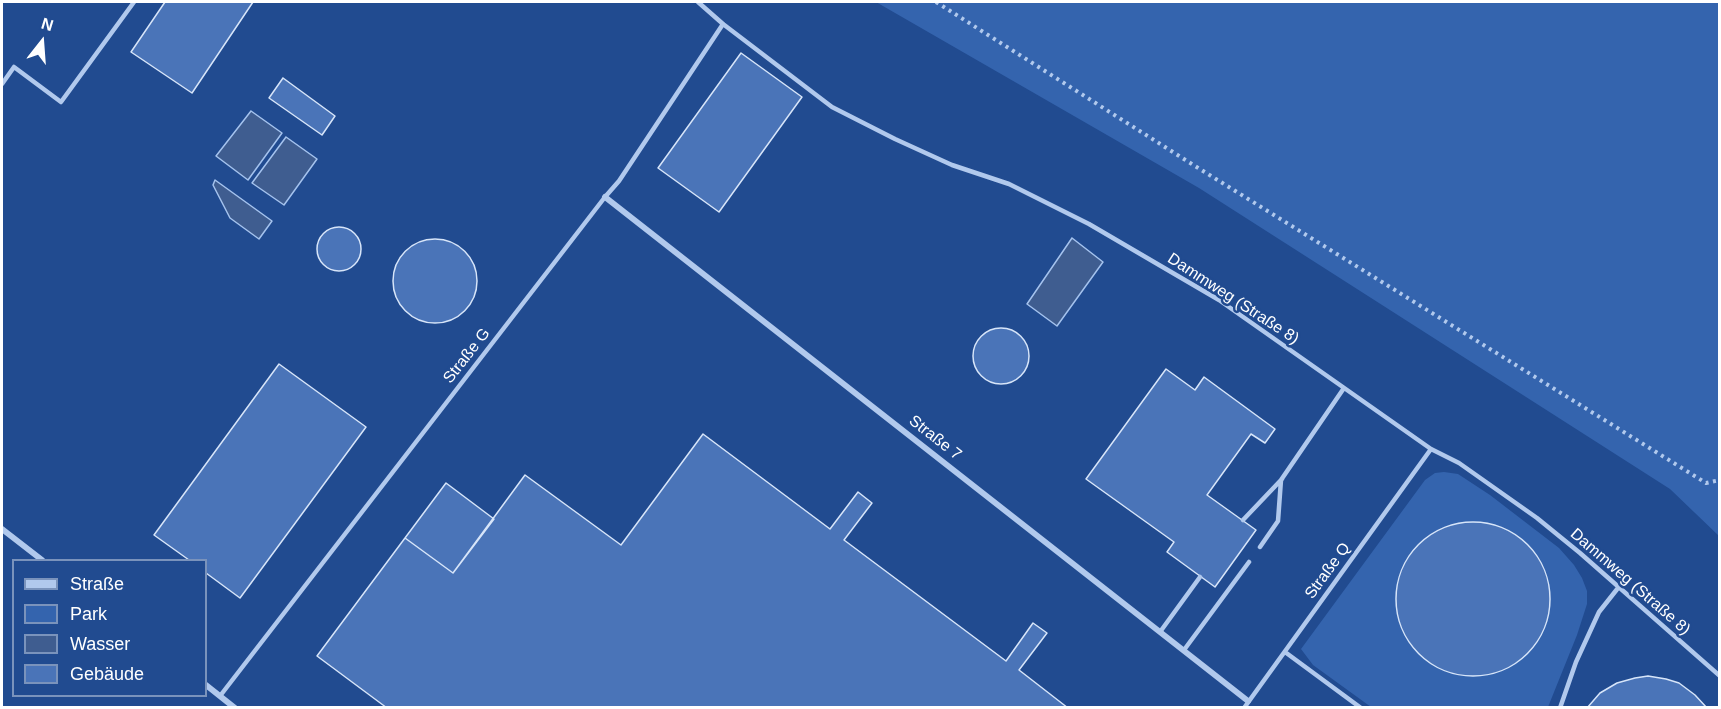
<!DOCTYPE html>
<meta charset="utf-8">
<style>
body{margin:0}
#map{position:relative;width:1721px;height:709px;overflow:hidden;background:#214b90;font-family:Helvetica,sans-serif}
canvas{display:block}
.frame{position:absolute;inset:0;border:3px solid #fff;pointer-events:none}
.legend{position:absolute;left:12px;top:559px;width:195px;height:138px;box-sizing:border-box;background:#214b90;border:2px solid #7a93bc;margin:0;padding:8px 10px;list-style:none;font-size:18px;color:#fff}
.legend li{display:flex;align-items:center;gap:12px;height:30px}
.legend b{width:30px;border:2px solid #7a93bc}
.north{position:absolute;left:12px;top:12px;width:60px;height:60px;-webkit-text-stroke:4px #214b90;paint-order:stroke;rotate:17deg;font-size:16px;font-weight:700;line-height:24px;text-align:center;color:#fff}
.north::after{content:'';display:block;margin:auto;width:21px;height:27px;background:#fff;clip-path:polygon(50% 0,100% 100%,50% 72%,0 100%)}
</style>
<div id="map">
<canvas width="1721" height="709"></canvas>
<div class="frame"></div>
<ul class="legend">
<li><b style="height:8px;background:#b1c9ed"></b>Straße</li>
<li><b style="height:16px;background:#3464ae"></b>Park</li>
<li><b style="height:16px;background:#3f5d90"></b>Wasser</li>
<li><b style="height:16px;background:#4a74b8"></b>Gebäude</li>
</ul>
<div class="north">N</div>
</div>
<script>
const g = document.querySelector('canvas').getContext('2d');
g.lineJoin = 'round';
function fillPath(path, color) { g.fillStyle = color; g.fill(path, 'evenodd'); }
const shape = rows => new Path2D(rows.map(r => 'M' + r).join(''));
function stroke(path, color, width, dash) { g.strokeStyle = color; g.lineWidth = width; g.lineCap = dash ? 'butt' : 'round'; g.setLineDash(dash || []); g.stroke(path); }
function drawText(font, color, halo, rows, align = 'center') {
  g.font = font + ' Helvetica,sans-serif'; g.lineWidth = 5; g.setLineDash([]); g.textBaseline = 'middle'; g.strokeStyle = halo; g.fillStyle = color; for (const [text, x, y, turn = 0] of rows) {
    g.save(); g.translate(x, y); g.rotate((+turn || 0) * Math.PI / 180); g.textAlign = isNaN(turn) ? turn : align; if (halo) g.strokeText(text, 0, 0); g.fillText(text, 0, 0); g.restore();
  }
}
const green = shape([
 [876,2,1719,2,1719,536,1670,489,1199,188],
 [1444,472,1458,474,1490,495,1559,548,1574,565,1582,578,1587,591,1587,604,1577,635,1548,707,1371,707,1313,665,1301,649,1425,480,1435,473]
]);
const water = shape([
 [251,111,282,133,248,180,216,156,251,111],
 [286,137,317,159,284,205,252,183,286,137],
 [215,180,272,221,259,239,230,218,213,185,215,180],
 [1072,238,1103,262,1057,326,1027,304,1072,238]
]);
const building = shape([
 [165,2,253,2,192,93,131,52,165,2],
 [741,53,802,97,719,212,658,168,741,53],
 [283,78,335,116,322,135,269,98,283,78],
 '317 249a22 22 0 1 1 44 0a22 22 0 1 1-44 0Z',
 '393 281a42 42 0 1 1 84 0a42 42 0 1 1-84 0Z',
 '973 356a28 28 0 1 1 56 0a28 28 0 1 1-56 0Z',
 [279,364,366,427,240,598,206,573,206,560,189,560,154,535,279,364],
 [1166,369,1195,390,1204,377,1275,429,1265,443,1251,434,1207,495,1256,530,1215,587,1167,552,1174,542,1086,479,1166,369],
 [703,434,830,529,858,492,872,503,844,540,1006,661,1033,623,1047,633,1019,670,1068,708,387,708,317,656,405,538,453,573,525,475,621,545,703,434],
 [446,483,494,519,453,573,405,538,446,483],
 '1396 599a77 77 0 1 1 154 0a77 77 0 1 1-154 0Z',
 [1648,676,1666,679,1679,683,1695,695,1707,708,1587,708,1600,693,1617,683,1635,678,1648,676]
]);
const path = shape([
 [936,2,1195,166,1706,483,1720,480]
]);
const service = shape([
 [698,2,723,24,832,107,895,139,952,165,1009,184,1089,224,1219,300,1431,449,1459,463,1537,518,1580,553,1720,676],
 [2,84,14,67,61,102,134,2],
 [1243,520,1282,479],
 [1260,547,1278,521,1281,480,1344,388],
 [1160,632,1200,577],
 [1184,650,1249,562],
 [1285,652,1361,708],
 [220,696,605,197,619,181,723,24],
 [1244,708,1431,449],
 [1560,708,1576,662,1599,612,1618,588]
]);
const minor = shape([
 [605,197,1248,701],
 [2,529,42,560],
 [206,685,235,708]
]);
const streetNames = [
 ["Dammweg (Straße 8)",1233,299,33],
 ["Straße G",467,356,-52],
 ["Straße 7",935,438,38],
 ["Straße Q",1328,571,-54],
 ["Dammweg (Straße 8)",1630,582,41]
];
fillPath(green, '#3464ae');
fillPath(water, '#3f5d90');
stroke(water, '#a5c3ee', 1.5);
fillPath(building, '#4a74b8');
stroke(building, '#d7e5f9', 1.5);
stroke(path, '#b1c9ed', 4, [3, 4.5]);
stroke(service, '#b1c9ed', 4.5);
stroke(minor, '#b1c9ed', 6);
drawText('16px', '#fff', '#214b90', streetNames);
</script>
